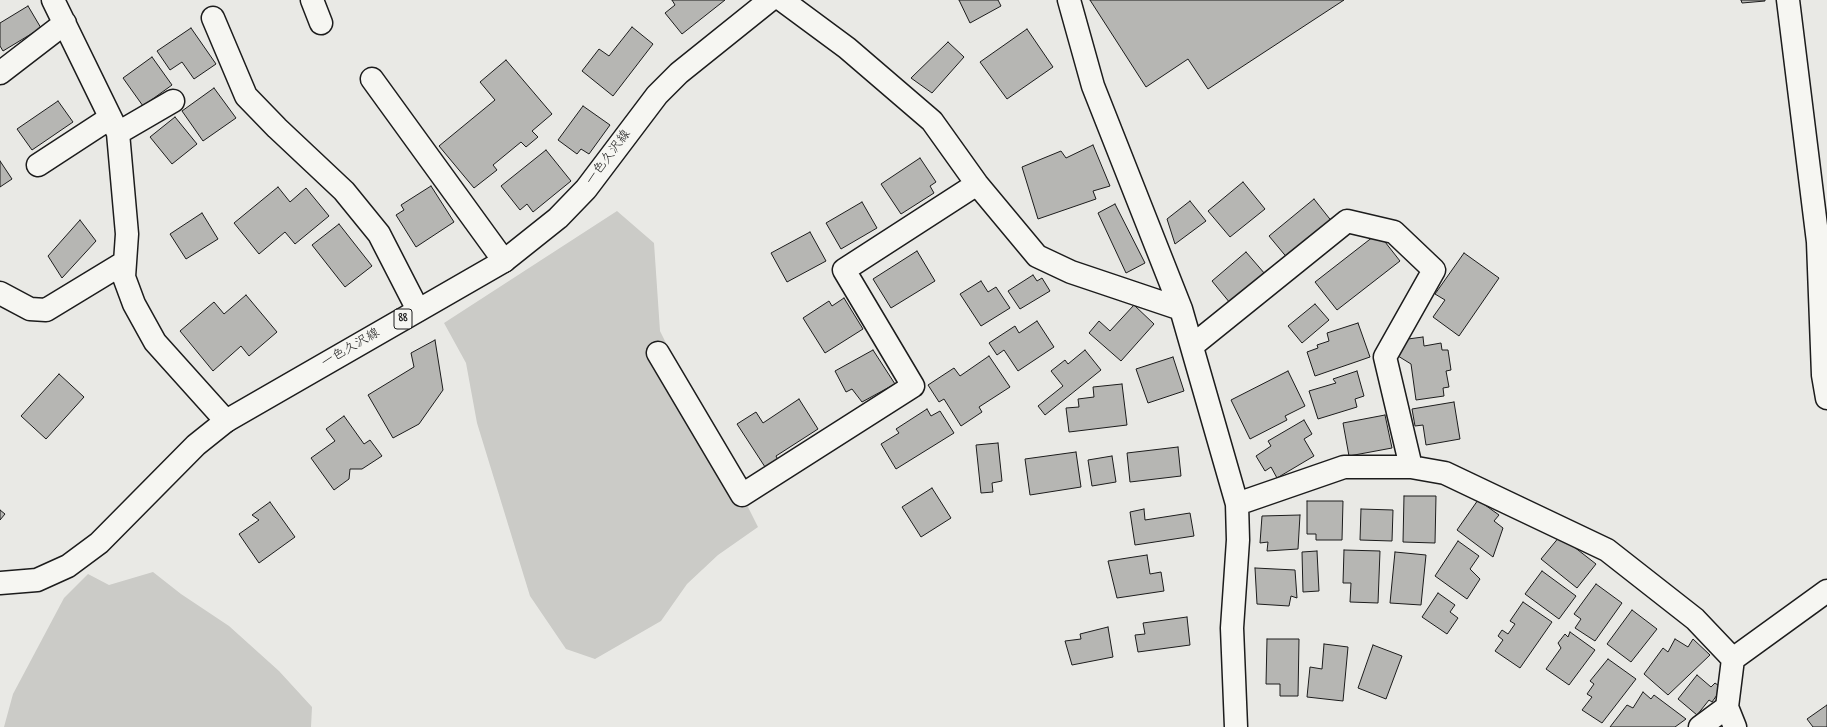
<!DOCTYPE html>
<meta charset="utf-8">
<style>
body{margin:0}
canvas{display:block;background:#e9e9e5}
</style>
<canvas width="1827" height="727"></canvas>
<script>
const g = document.querySelector('canvas').getContext('2d');
g.lineJoin = 'round';
function fillPath(path, color) { g.fillStyle = color; g.fill(path, 'evenodd'); }
const shape = rows => new Path2D(rows.map(r => 'M' + r).join(''));
function stroke(path, color, width, dash) { g.strokeStyle = color; g.lineWidth = width; g.lineCap = dash ? 'butt' : 'round'; g.setLineDash(dash || []); g.stroke(path); }
function drawText(font, color, halo, rows, align = 'center') {
  g.font = font + ' "Indie Flower","Klee One",sans-serif'; g.lineWidth = 3; g.setLineDash([]); g.textBaseline = 'middle'; g.strokeStyle = halo; g.fillStyle = color; for (const [text, x, y, turn = 0] of rows) {
    g.save(); g.translate(x, y); g.rotate((+turn || 0) * Math.PI / 180); g.textAlign = isNaN(turn) ? turn : align; if (halo) g.strokeText(text, 0, 0); g.fillText(text, 0, 0); g.restore();
  }
}
const green = shape([
 [617,211,654,243,660,331,758,527,718,555,687,584,661,621,595,659,566,649,530,596,477,423,466,363,444,323],
 [153,572,181,594,229,626,279,671,312,707,311,727,4,727,13,694,64,598,88,574,109,585]
]);
const building = shape([
 [672,0,725,0,682,34,665,13,675,5,672,0],
 [959,0,998,0,1001,6,970,23,959,0],
 [1090,0,1344,0,1208,89,1188,59,1146,87,1090,0],
 [1741,0,1765,0,1765,1,1742,3,1741,0],
 [28,6,41,28,3,51,0,46,0,23,28,6],
 [632,27,653,44,613,96,582,71,599,49,609,56,632,27],
 [191,28,216,64,194,79,182,62,170,70,157,51,191,28],
 [1027,29,1053,67,1007,99,980,62,1027,29],
 [948,42,964,57,932,93,911,78,948,42],
 [152,57,172,85,143,106,123,78,152,57],
 [506,60,552,114,532,131,538,137,526,147,521,142,493,165,497,170,474,188,439,146,495,100,480,82,506,60],
 [214,88,236,118,203,141,182,111,214,88],
 [58,101,73,122,32,150,17,129,58,101],
 [583,106,610,125,589,154,581,149,577,154,558,140,583,106],
 [175,117,197,144,172,164,150,137,175,117],
 [1093,145,1110,186,1093,191,1096,199,1038,219,1022,167,1061,151,1066,158,1093,145],
 [546,150,571,181,533,212,527,204,520,210,501,186,546,150],
 [920,158,936,182,930,186,934,193,901,214,881,184,920,158],
 [0,161,12,179,0,187,0,161],
 [1243,182,1265,209,1230,237,1208,211,1243,182],
 [431,186,454,222,416,247,396,215,404,210,401,205,431,186],
 [278,187,290,202,306,188,329,216,295,244,285,232,259,254,234,223,278,187],
 [1314,199,1333,223,1289,260,1269,236,1314,199],
 [1190,201,1206,221,1175,244,1167,219,1190,201],
 [862,202,877,228,841,249,826,223,862,202],
 [1115,204,1145,263,1126,273,1098,213,1115,204],
 [202,213,218,239,186,259,170,234,202,213],
 [80,220,96,241,62,278,48,256,80,220],
 [339,224,372,266,345,287,312,245,339,224],
 [810,232,826,261,787,282,771,253,810,232],
 [1378,233,1400,261,1337,310,1315,282,1378,233],
 [917,251,935,281,891,308,873,279,917,251],
 [1246,252,1265,274,1230,303,1212,281,1246,252],
 [1464,253,1499,278,1459,336,1433,317,1445,300,1435,294,1464,253],
 [1033,275,1037,281,1042,278,1050,291,1020,309,1008,291,1033,275],
 [981,281,988,292,996,287,1010,308,981,326,960,294,981,281],
 [246,295,277,332,249,356,241,346,213,371,180,331,214,302,224,314,246,295],
 [844,298,863,329,825,353,803,318,829,301,832,306,844,298],
 [1315,304,1329,320,1302,343,1288,326,1315,304],
 [1134,305,1154,324,1121,361,1089,333,1099,321,1110,331,1134,305],
 [1037,321,1054,347,1018,371,1004,350,997,355,989,343,1015,326,1019,333,1037,321],
 [1358,323,1370,357,1315,376,1307,352,1318,348,1317,345,1329,341,1327,333,1358,323],
 [1423,337,1424,346,1441,343,1442,350,1448,350,1451,370,1446,371,1449,387,1443,388,1444,396,1416,400,1411,364,1398,356,1408,339,1423,337],
 [435,340,443,390,419,424,393,438,368,395,414,367,411,353,435,340],
 [873,350,895,384,862,402,852,389,846,392,835,371,873,350],
 [1085,350,1101,370,1045,415,1038,406,1063,386,1051,371,1065,360,1068,364,1085,350],
 [989,356,1010,387,979,407,982,412,961,426,944,399,939,402,928,385,954,368,960,376,989,356],
 [1173,357,1184,391,1148,403,1136,369,1173,357],
 [1288,371,1305,406,1285,416,1287,420,1250,439,1231,400,1288,371],
 [1357,371,1364,396,1355,399,1357,407,1318,419,1309,391,1336,383,1333,379,1357,371],
 [59,374,84,397,46,439,21,416,59,374],
 [1122,384,1127,425,1069,432,1066,408,1079,407,1078,399,1094,397,1093,387,1122,384],
 [799,399,818,429,776,456,779,462,767,470,737,424,756,412,763,423,799,399],
 [1454,402,1460,439,1426,445,1423,425,1415,426,1412,409,1454,402],
 [927,409,931,416,940,411,954,433,896,469,881,444,899,433,896,429,927,409],
 [1385,415,1392,448,1349,456,1343,423,1385,415],
 [344,416,364,444,370,440,382,456,362,469,350,469,349,479,334,490,311,458,335,441,326,429,344,416],
 [1304,420,1312,434,1304,439,1314,456,1277,478,1271,467,1265,471,1256,456,1271,446,1268,441,1304,420],
 [998,443,1002,481,992,483,993,492,981,493,976,445,998,443],
 [1178,447,1181,476,1130,482,1127,453,1178,447],
 [1076,452,1081,487,1030,495,1025,459,1076,452],
 [1112,456,1116,482,1092,486,1088,460,1112,456],
 [932,488,951,518,921,537,902,507,932,488],
 [1404,496,1436,496,1435,543,1403,542,1404,496],
 [1478,500,1499,515,1494,521,1503,528,1493,557,1457,530,1478,500],
 [1307,501,1343,501,1342,540,1316,540,1316,534,1307,534,1307,501],
 [270,502,295,537,259,563,239,534,259,520,252,515,270,502],
 [1144,509,1145,520,1190,513,1194,536,1135,545,1130,512,1144,509],
 [1361,509,1393,510,1392,541,1360,540,1361,509],
 [0,510,5,514,0,520,0,510],
 [1300,515,1298,549,1267,551,1268,542,1260,543,1262,516,1300,515],
 [1560,536,1596,564,1577,588,1541,559,1560,536],
 [1458,541,1479,556,1470,569,1480,579,1467,599,1435,576,1458,541],
 [1344,550,1380,551,1378,603,1350,602,1351,583,1343,583,1344,550],
 [1317,551,1319,591,1303,592,1302,552,1317,551],
 [1395,552,1426,555,1421,605,1390,603,1395,552],
 [1147,555,1150,574,1161,572,1164,591,1117,598,1108,561,1147,555],
 [1255,568,1295,570,1297,598,1291,596,1289,606,1257,604,1255,568],
 [1542,571,1576,596,1559,619,1525,594,1542,571],
 [1596,584,1622,603,1595,641,1575,628,1581,619,1574,614,1596,584],
 [1438,593,1455,605,1450,612,1458,618,1447,634,1422,617,1438,593],
 [1523,602,1552,622,1520,668,1495,651,1503,640,1498,636,1502,630,1508,634,1515,624,1510,621,1523,602],
 [1632,610,1657,629,1631,662,1607,644,1632,610],
 [1187,617,1190,645,1138,652,1135,635,1145,634,1143,623,1187,617],
 [1108,627,1113,657,1072,665,1065,641,1081,639,1080,634,1108,627],
 [1570,632,1595,650,1569,685,1546,669,1561,648,1558,643,1565,634,1568,637,1570,632],
 [1267,639,1299,639,1298,696,1280,696,1280,684,1266,684,1267,639],
 [1675,639,1688,647,1693,639,1710,655,1668,695,1644,674,1663,648,1668,652,1675,639],
 [1324,644,1348,647,1343,701,1307,697,1310,667,1322,669,1324,644],
 [1373,645,1402,656,1386,699,1358,688,1373,645],
 [1608,659,1636,679,1602,723,1582,710,1592,697,1587,694,1594,684,1590,681,1608,659],
 [1697,675,1711,687,1715,683,1722,688,1712,702,1709,700,1697,715,1678,699,1697,675],
 [1643,692,1651,699,1654,695,1686,719,1675,727,1610,727,1627,705,1633,708,1643,692],
 [1827,705,1827,727,1813,727,1807,719,1827,705]
]);
const street = shape([
 [53,0,118,133,127,234,124,277,134,304,155,342,226,421],
 [312,0,321,23],
 [782,0,847,48,932,121,977,184,1037,256,1071,272,1181,309],
 [1069,0,1093,86,1181,309,1237,504,1238,540,1232,628,1236,727],
 [1788,0,1818,242,1823,375,1827,398],
 [213,18,246,96,277,128,344,191,379,234,418,310],
 [0,73,65,23],
 [372,79,504,261],
 [118,133,173,101],
 [38,165,110,118],
 [0,293,30,309,46,310,125,262],
 [1192,346,1347,221,1394,232,1434,270,1385,357,1411,467],
 [658,353,742,495,913,386,844,270,977,184],
 [1237,504,1344,467,1411,467,1445,473,1607,550,1695,619,1733,659,1827,591],
 [1733,659,1727,707,1735,727],
 [1700,727,1727,707]
]);
const primary = shape([
 [0,583,37,580,68,566,99,543,196,445,226,421,504,261,558,218,586,189,657,95,679,73,770,0]
]);
const shields = [
 [403,319,18]
];
const shieldNames = [
 ["88",403,319]
];
const streetNames = [
 ["一色久沢線",609,158,-53],
 ["一色久沢線",351,349,-30]
];
fillPath(green, '#cbcbc7');
fillPath(building, '#b6b6b3');
stroke(building, '#1c1c1c', 1);
stroke(street, '#1c1c1c', 25);
stroke(primary, '#1c1c1c', 25);
stroke(street, '#f6f6f2', 22);
stroke(primary, '#f6f6f2', 22);
for (const [x, y, w] of shields) { const box = new Path2D(); box.roundRect(x - w / 2, y - 10, w, 20, 3); g.fillStyle = '#f6f6f2'; g.fill(box); stroke(box, '#1c1c1c', 1); }
drawText('bold 12px', '#1c1c1c', null, shieldNames);
drawText('13px', '#1c1c1c', '#f6f6f2', streetNames);
</script>
